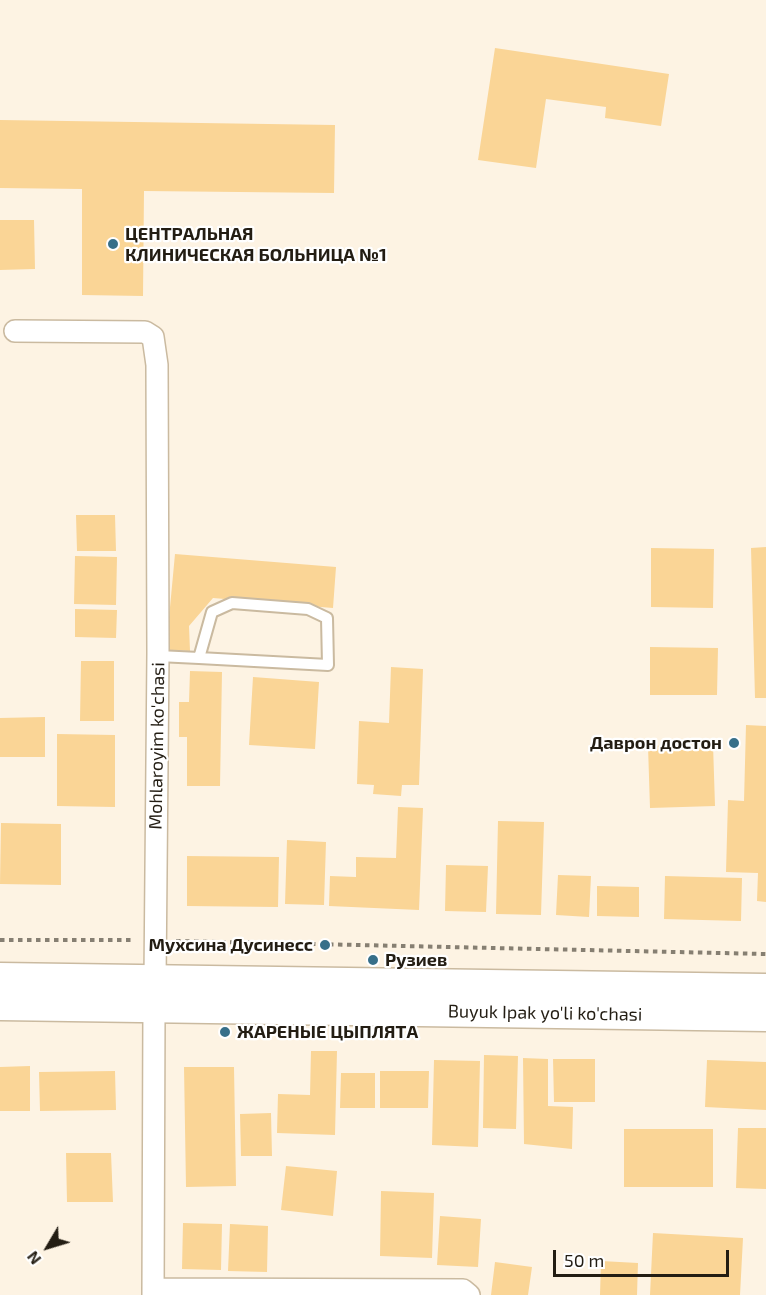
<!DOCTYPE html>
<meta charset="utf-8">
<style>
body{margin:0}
#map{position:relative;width:766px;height:1295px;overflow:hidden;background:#fdf3e3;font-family:"Exo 2",sans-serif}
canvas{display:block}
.north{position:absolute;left:18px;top:1217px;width:60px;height:60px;-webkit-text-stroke:4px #fff;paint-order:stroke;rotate:232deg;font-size:16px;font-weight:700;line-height:24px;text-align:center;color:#231d13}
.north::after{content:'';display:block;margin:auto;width:21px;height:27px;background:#231d13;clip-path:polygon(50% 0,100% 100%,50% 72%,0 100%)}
.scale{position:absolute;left:553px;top:1250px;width:176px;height:27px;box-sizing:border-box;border:3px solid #231d13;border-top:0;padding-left:8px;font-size:18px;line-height:21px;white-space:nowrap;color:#231d13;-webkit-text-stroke:4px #fff;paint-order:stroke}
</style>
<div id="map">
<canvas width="766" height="1295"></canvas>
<div class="north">N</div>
<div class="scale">50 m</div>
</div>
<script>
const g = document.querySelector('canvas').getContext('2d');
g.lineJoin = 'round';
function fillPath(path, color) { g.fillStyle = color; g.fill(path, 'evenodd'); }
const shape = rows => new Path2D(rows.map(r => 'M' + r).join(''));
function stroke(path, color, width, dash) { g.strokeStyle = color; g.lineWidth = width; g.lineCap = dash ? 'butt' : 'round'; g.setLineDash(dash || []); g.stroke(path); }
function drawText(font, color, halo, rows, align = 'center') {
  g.font = font + ' "Exo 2",sans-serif'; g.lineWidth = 4.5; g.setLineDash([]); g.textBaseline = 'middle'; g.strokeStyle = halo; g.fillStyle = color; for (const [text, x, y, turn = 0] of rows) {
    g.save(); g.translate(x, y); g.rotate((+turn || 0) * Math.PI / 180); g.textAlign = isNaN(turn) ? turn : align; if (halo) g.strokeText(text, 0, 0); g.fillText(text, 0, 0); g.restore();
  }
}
const building = shape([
 [495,48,669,74,661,126,605,118,606,107,546,99,536,168,478,160],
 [0,120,335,125,334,193,144,191,143,296,82,295,82,189,0,188],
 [0,220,34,220,35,269,0,270],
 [76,515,115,515,116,551,77,551],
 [766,547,766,698,755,698,751,548],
 [651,548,714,549,713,608,651,607],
 [175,554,336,567,333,608,213,598,189,626,190,651,166,650],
 [75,556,117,557,116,605,74,604],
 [75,609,117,610,116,638,75,637],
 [650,647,718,648,717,695,650,695],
 [81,661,114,661,114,721,80,721],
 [391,667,423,669,419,785,402,785,401,796,373,794,374,785,357,784,359,721,389,723],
 [190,671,222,672,220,786,187,786,187,737,179,737,179,702,189,702],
 [253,677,319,682,315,749,249,745],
 [45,717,45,757,0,757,0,718],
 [746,725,766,726,766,902,757,901,758,873,726,872,728,800,744,801],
 [57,734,115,735,115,807,57,806],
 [713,744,715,806,650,808,648,746],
 [398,807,423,808,419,910,329,906,330,876,356,877,356,857,396,858],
 [498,821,544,822,541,915,496,914],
 [1,823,61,824,61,885,0,884],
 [287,840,326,842,324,905,285,904],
 [187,856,279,857,278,907,187,906],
 [446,865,488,866,486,912,445,911],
 [558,875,591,876,589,917,556,915],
 [665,876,742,878,741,921,664,919],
 [597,886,639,887,639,917,597,916],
 [311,1051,337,1051,335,1135,277,1133,278,1094,310,1095],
 [484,1055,518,1056,516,1129,483,1128],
 [523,1058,548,1059,548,1106,573,1107,572,1149,524,1144],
 [553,1059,595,1059,595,1102,554,1102],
 [434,1060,480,1061,478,1147,432,1145],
 [707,1060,766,1062,766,1110,705,1107],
 [30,1066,30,1111,0,1111,0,1067],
 [184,1067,234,1067,236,1186,186,1187],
 [115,1071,116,1110,40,1111,39,1072],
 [380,1071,429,1071,428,1108,380,1108],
 [341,1073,375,1073,375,1108,340,1108],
 [271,1113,272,1156,241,1156,240,1114],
 [738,1128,766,1128,766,1189,736,1188],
 [624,1129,713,1129,713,1187,624,1187],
 [66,1153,111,1153,113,1202,67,1202],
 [286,1166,337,1171,333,1216,281,1210],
 [381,1191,434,1193,432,1258,380,1256],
 [440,1216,481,1219,478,1267,437,1265],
 [183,1223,222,1224,221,1270,182,1269],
 [230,1224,268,1226,267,1272,228,1271],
 [653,1233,743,1238,740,1295,650,1295],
 [601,1261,638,1263,637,1295,600,1295],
 [495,1262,532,1267,528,1295,491,1295]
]);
const path = shape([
 [0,940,135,940],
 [176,941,766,954]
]);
const lane = shape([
 [158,656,199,658,328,665,327,618,308,609,232,603,212,612,199,658]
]);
const street = shape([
 [15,331,145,332,153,337,157,365,158,653,155,980],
 [153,1289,463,1290,469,1295],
 [153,1295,154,1007]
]);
const secondary = shape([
 [0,978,766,989],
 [0,1005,766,1016]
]);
const markers = [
 [113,244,6,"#376f89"],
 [734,743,6,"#376f89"],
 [325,945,6,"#376f89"],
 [373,960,6,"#376f89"],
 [225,1032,6,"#376f89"]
];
const poiNames = [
 ["ЦЕНТРАЛЬНАЯ",125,234],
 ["КЛИНИЧЕСКАЯ БОЛЬНИЦА №1",125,255],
 ["Даврон достон",722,743,"right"],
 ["Мухсина Дусинесс",313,945,"right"],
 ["Рузиев",385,960],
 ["ЖАРЕНЫЕ ЦЫПЛЯТА",237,1032]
];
const streetNames = [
 ["Mohlaroyim ko'chasi",157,746,-89],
 ["Buyuk Ipak yo'li ko'chasi",545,1013,1]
];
fillPath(building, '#fad596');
stroke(lane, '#cabaa0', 14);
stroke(street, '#cabaa0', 24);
stroke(secondary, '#cabaa0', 33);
stroke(path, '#867f72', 4, [4.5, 4.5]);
stroke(lane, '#fff', 10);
stroke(street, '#fff', 21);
stroke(secondary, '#fff', 30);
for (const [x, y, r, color] of markers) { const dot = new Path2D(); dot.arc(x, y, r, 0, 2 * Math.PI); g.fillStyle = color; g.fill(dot); stroke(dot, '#fff', 2); }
drawText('bold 18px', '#231d13', '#fff', poiNames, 'left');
drawText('18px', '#231d13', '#fff', streetNames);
</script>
